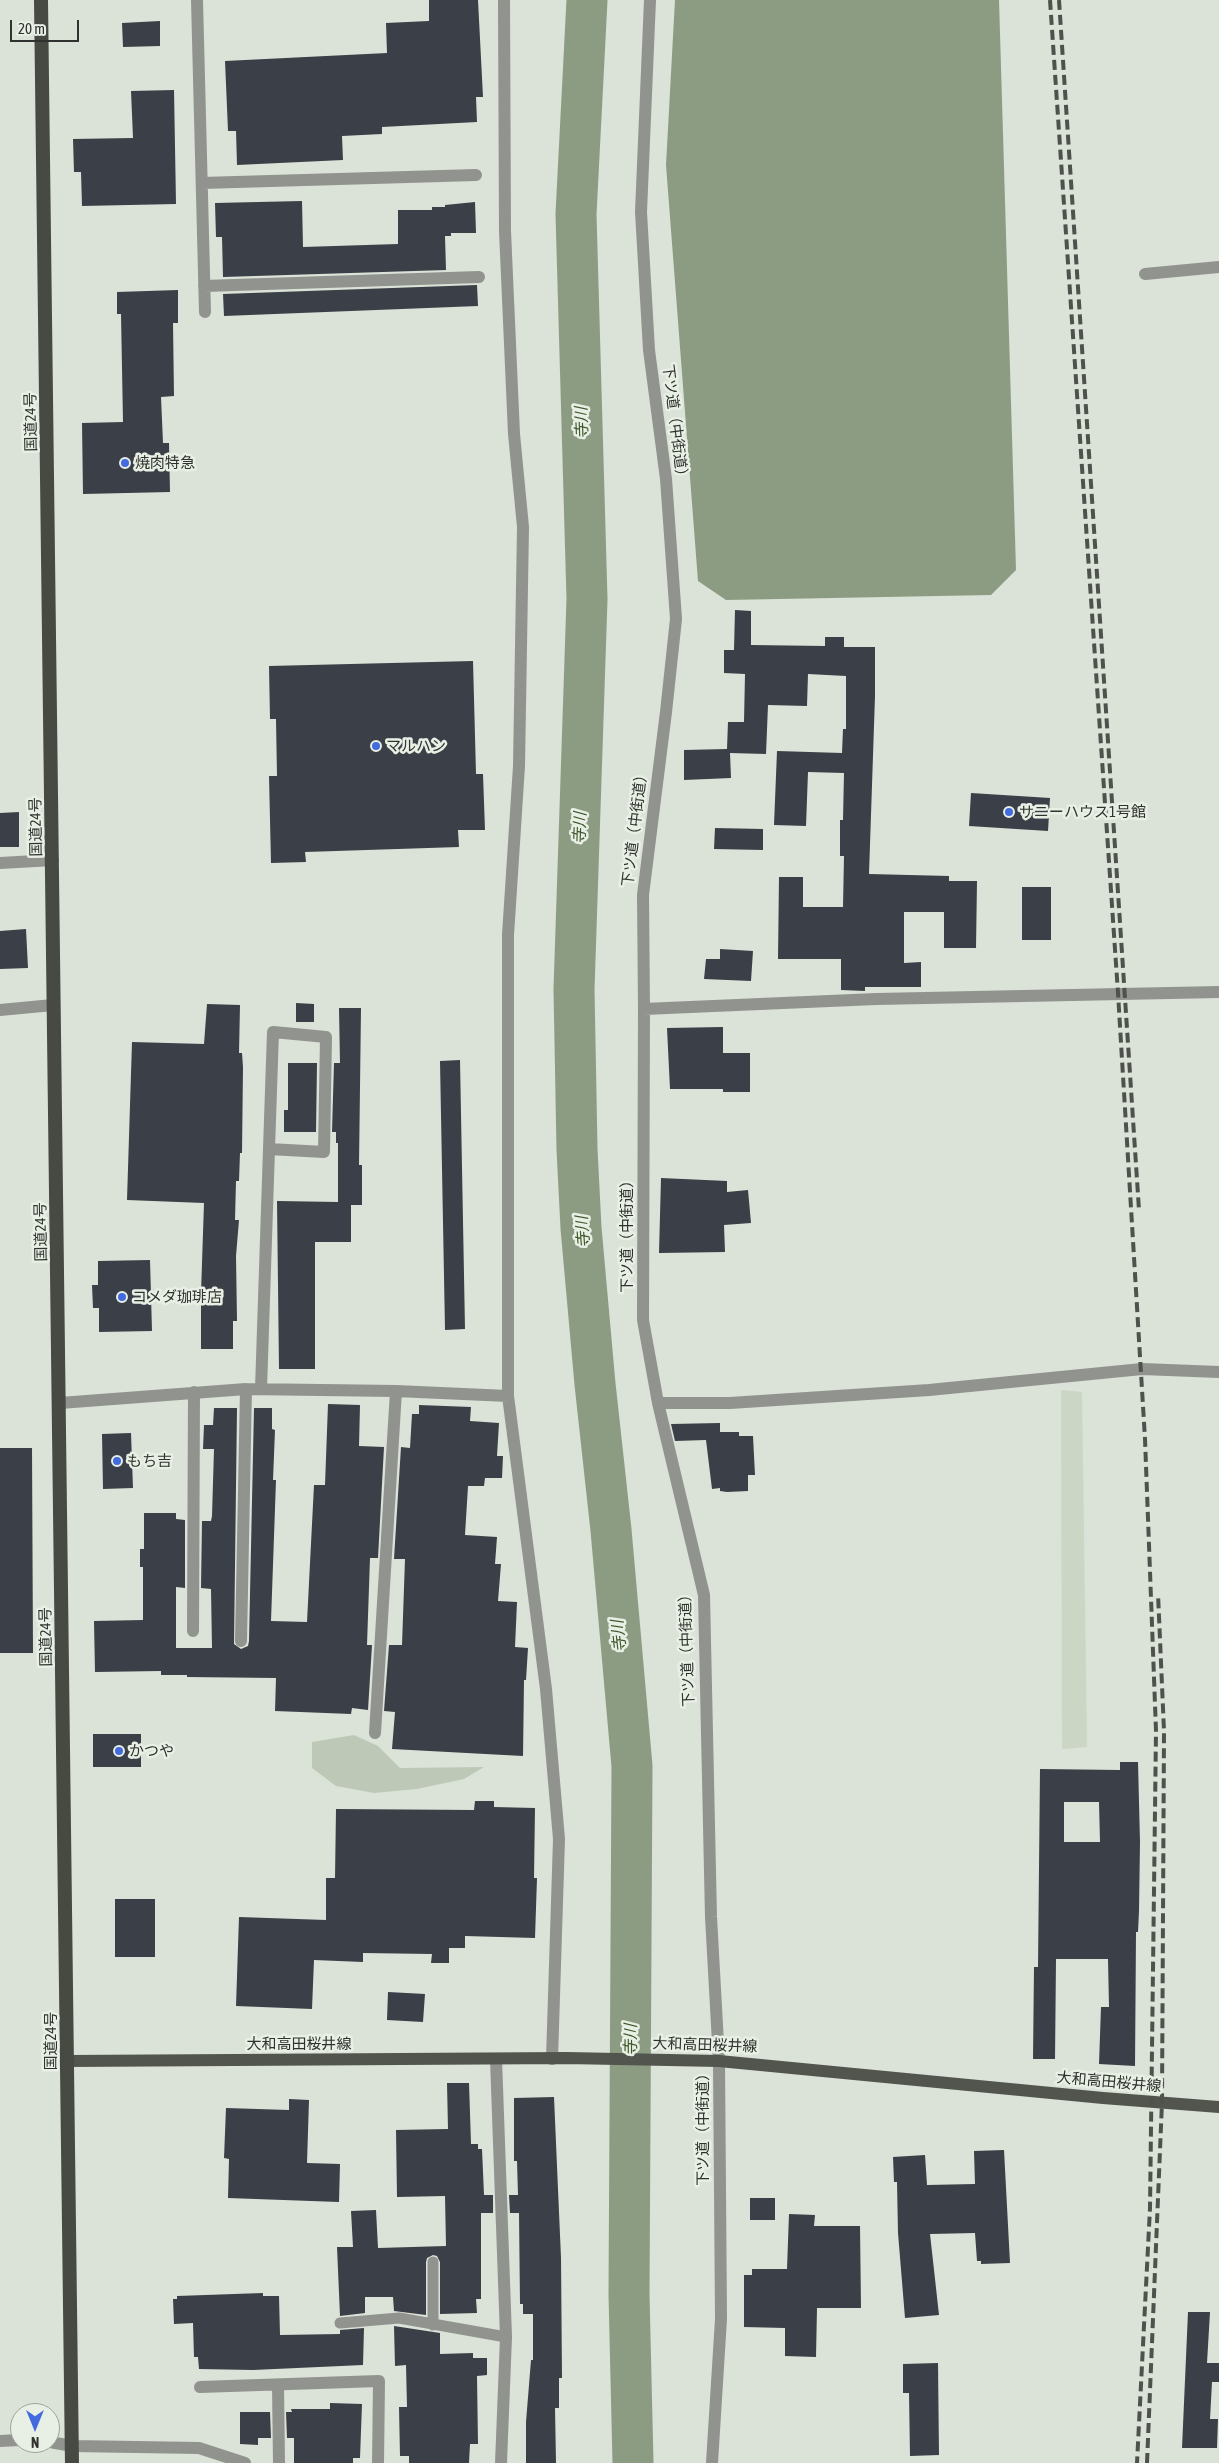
<!DOCTYPE html>
<meta charset="utf-8">
<style>
body{margin:0}
#map{position:relative;width:1219px;height:2463px;overflow:hidden;background:#dbe2d7;font-family:"Asap Condensed",sans-serif}
canvas{display:block}
.north{position:absolute;left:10px;top:2403px;width:50px;height:50px;box-sizing:border-box;background:#e8efe4;border:1px solid #9ea39b;border-radius:50%;rotate:180deg;font-size:14px;font-weight:700;line-height:20px;text-align:center;color:#2f322e}
.north::after{content:'';display:block;margin:auto;width:18px;height:22px;background:#446bdd;clip-path:polygon(50% 0,100% 100%,50% 72%,0 100%)}
.scale{position:absolute;left:10px;top:20px;width:69px;height:22px;box-sizing:border-box;border:2px solid #2f322e;border-top:0;padding-left:6px;font-size:15px;line-height:18px;white-space:nowrap;color:#2f322e;-webkit-text-stroke:4px #e8efe4;paint-order:stroke}
</style>
<div id="map">
<canvas width="1219" height="2463"></canvas>
<div class="north">N</div>
<div class="scale">20 m</div>
</div>
<script>
const g = document.querySelector('canvas').getContext('2d');
g.lineJoin = 'round';
function fillPath(path, color) { g.fillStyle = color; g.fill(path, 'evenodd'); }
const shape = rows => new Path2D(rows.map(r => 'M' + r).join(''));
function stroke(path, color, width, dash) { g.strokeStyle = color; g.lineWidth = width; g.lineCap = dash ? 'butt' : 'round'; g.setLineDash(dash || []); g.stroke(path); }
function drawText(font, color, halo, rows, align = 'center') {
  g.font = font + ' "Asap Condensed","Noto Sans JP",sans-serif'; g.lineWidth = 5; g.setLineDash([]); g.textBaseline = 'middle'; g.strokeStyle = halo; g.fillStyle = color; for (const [text, x, y, turn = 0] of rows) {
    g.save(); g.translate(x, y); g.rotate((+turn || 0) * Math.PI / 180); g.textAlign = isNaN(turn) ? turn : align; if (halo) g.strokeText(text, 0, 0); g.fillText(text, 0, 0); g.restore();
  }
}
const built = shape([
 [1061,1390,1082,1392,1087,1747,1062,1749]
]);
const green = shape([
 [354,1735,378,1746,400,1768,484,1767,464,1779,417,1789,374,1793,336,1786,312,1768,312,1742]
]);
const water = shape([
 [675,0,999,0,1016,570,991,595,726,600,698,581,666,165]
]);
const river = shape([
 [587,0,576,214,587,599,574,989,577,1149,581,1228,595,1384,611,1530,632,1766,629,2294,633,2463]
]);
const building = shape([
 [429,0,478,0,483,97,476,97,477,122,382,127,382,134,342,136,343,160,237,165,236,131,228,131,225,61,387,53,386,23,429,21],
 [160,21,160,46,123,47,122,23],
 [174,90,176,204,82,206,81,172,74,172,73,139,133,138,131,91],
 [302,201,303,247,398,244,398,210,432,210,432,207,445,207,445,205,475,202,476,233,451,233,451,236,445,236,446,270,223,277,222,237,216,237,215,203],
 [477,285,478,306,224,316,223,294],
 [178,290,178,323,173,323,174,396,161,397,163,443,169,443,170,492,83,494,82,423,123,422,121,314,117,314,117,292],
 [735,610,751,611,751,645,825,646,825,637,844,637,844,647,875,647,875,696,869,874,949,876,949,881,977,881,976,948,944,948,944,912,904,912,904,963,921,962,921,987,865,987,865,991,841,990,841,959,778,959,779,877,803,877,803,907,843,907,844,856,840,856,840,820,843,820,844,773,808,772,806,826,774,825,777,751,842,753,843,729,846,729,846,676,808,674,807,706,768,705,766,754,730,753,731,778,684,780,684,750,727,749,728,722,744,722,745,674,724,673,724,650,734,650],
 [473,661,476,774,483,774,485,830,458,830,459,847,305,852,306,862,271,863,269,776,277,776,276,719,270,719,269,666],
 [971,793,1050,798,1048,831,969,826],
 [19,812,19,847,0,847,0,813],
 [715,828,763,829,763,850,714,849],
 [1022,887,1051,887,1051,940,1022,940],
 [26,929,28,968,0,969,0,931],
 [720,949,753,951,751,981,704,979,706,959,720,959],
 [296,1003,314,1004,314,1022,296,1022],
 [207,1004,240,1005,239,1053,242,1053,243,1067,242,1153,240,1153,239,1181,236,1181,235,1220,239,1220,236,1256,237,1321,233,1321,233,1349,201,1349,201,1293,204,1203,127,1200,132,1042,204,1044],
 [339,1008,361,1008,359,1165,362,1165,362,1205,351,1205,351,1242,315,1242,315,1369,279,1369,277,1201,338,1202,338,1143,336,1143,336,1132,332,1132,334,1063,340,1063],
 [723,1027,723,1053,750,1053,750,1092,723,1092,723,1089,670,1089,667,1028],
 [460,1060,465,1329,445,1330,440,1061],
 [288,1063,317,1063,316,1132,284,1132,284,1110,288,1110],
 [661,1178,727,1181,727,1192,748,1190,751,1223,724,1225,725,1252,659,1253],
 [150,1260,152,1331,99,1332,99,1308,93,1308,92,1285,98,1285,98,1261],
 [328,1404,360,1405,359,1446,384,1447,378,1558,370,1558,367,1645,372,1645,368,1710,352,1708,351,1714,275,1711,276,1678,187,1677,187,1675,161,1675,161,1671,95,1672,94,1621,143,1620,143,1567,140,1567,140,1549,144,1549,144,1513,176,1513,176,1519,185,1520,185,1588,176,1587,176,1648,212,1648,211,1589,201,1588,202,1521,211,1521,212,1516,214,1449,203,1449,204,1425,213,1425,214,1408,237,1408,234,1644,241,1649,248,1646,249,1641,254,1408,272,1408,272,1429,275,1430,273,1480,276,1480,271,1621,307,1622,314,1485,325,1485],
 [419,1405,471,1407,470,1421,499,1423,497,1456,503,1456,502,1478,485,1478,484,1486,468,1486,465,1535,497,1537,495,1564,501,1564,498,1601,517,1602,515,1647,528,1648,526,1680,524,1680,523,1756,392,1749,395,1712,384,1711,389,1645,402,1645,405,1559,394,1559,401,1447,410,1448,412,1414,419,1414],
 [720,1423,720,1432,739,1432,739,1436,753,1436,755,1475,748,1475,748,1491,727,1492,720,1491,720,1488,712,1489,706,1440,675,1441,671,1424],
 [131,1433,133,1488,103,1489,102,1434],
 [0,1448,32,1448,33,1653,0,1653],
 [93,1734,141,1734,141,1767,93,1767],
 [1120,1762,1138,1762,1140,1842,1139,1911,1138,1932,1136,1932,1135,2066,1099,2064,1101,2007,1109,2007,1108,1959,1056,1959,1055,2059,1033,2059,1034,1967,1038,1967,1040,1769,1120,1770],
 [1064,1802,1099,1802,1100,1842,1064,1842],
 [475,1801,494,1801,494,1807,535,1808,534,1878,537,1878,535,1938,465,1936,465,1948,449,1948,449,1963,431,1963,432,1954,363,1953,363,1962,314,1960,312,2009,236,2006,239,1917,326,1920,326,1878,335,1878,336,1809,474,1810],
 [115,1899,155,1899,155,1957,115,1957],
 [388,1992,425,1994,423,2022,387,2020],
 [447,2083,469,2083,471,2144,478,2144,478,2149,482,2149,484,2195,493,2195,493,2213,481,2213,481,2299,476,2299,477,2313,440,2314,440,2262,437,2256,433,2255,427,2258,426,2262,426,2315,394,2311,393,2297,365,2297,365,2313,340,2316,337,2247,353,2247,351,2211,376,2210,378,2248,446,2246,445,2196,397,2197,396,2130,448,2129],
 [554,2097,561,2258,562,2378,559,2378,559,2408,555,2408,556,2463,526,2463,526,2422,531,2360,533,2360,533,2314,523,2314,523,2304,520,2304,519,2213,510,2213,509,2195,518,2195,517,2161,514,2161,514,2098],
 [289,2099,309,2100,307,2163,340,2164,339,2202,228,2198,229,2159,224,2158,226,2108,289,2110],
 [1004,2150,1010,2263,981,2264,981,2261,977,2261,975,2233,930,2234,939,2315,905,2318,898,2233,897,2182,894,2182,893,2157,925,2155,927,2185,975,2184,974,2151],
 [750,2198,775,2198,775,2220,750,2220],
 [789,2214,815,2215,814,2226,860,2226,861,2308,817,2308,816,2357,785,2356,785,2328,744,2327,744,2275,752,2275,752,2269,787,2269],
 [263,2293,263,2296,279,2296,280,2335,340,2334,340,2330,364,2328,363,2365,253,2370,199,2369,198,2357,194,2357,193,2323,174,2324,173,2299,177,2299,177,2296],
 [1188,2312,1210,2312,1207,2363,1219,2363,1219,2382,1212,2382,1210,2419,1218,2419,1217,2448,1182,2448],
 [394,2326,440,2333,440,2354,473,2353,473,2358,487,2358,487,2375,477,2376,478,2444,470,2444,469,2463,409,2463,409,2456,400,2456,399,2407,407,2407,406,2365,395,2366],
 [938,2363,939,2455,910,2456,909,2393,903,2393,903,2364],
 [330,2403,362,2404,360,2458,353,2458,353,2463,294,2463,294,2438,287,2438,286,2412,292,2412,291,2409,330,2409],
 [240,2412,270,2412,271,2438,258,2438,258,2445,240,2444]
]);
const service = shape([
 [433,2262,433,2325],
 [340,2323,399,2318,506,2337]
]);
const minor = shape([
 [197,0,205,312],
 [504,0,505,231,514,434,523,527,519,766,508,935,508,1396,546,1689,559,1839,552,2059],
 [650,0,641,212,649,350,666,479,676,619,666,712,643,895,644,1009,643,1320,658,1403,704,1595,711,1917,719,2061,721,2319,712,2463],
 [202,183,476,175],
 [1145,274,1219,267],
 [204,286,479,277],
 [0,863,53,860],
 [644,1009,876,999,1219,992],
 [0,1010,53,1005],
 [261,1389,269,1149,273,1032,326,1037,324,1152,269,1149],
 [396,1391,508,1396],
 [60,1403,246,1389,396,1391,375,1733],
 [658,1403,730,1403,929,1390,1142,1369,1219,1372],
 [193,1631,194,1392],
 [241,1641,246,1389],
 [496,2059,506,2337,501,2463],
 [278,2385,279,2463],
 [200,2387,379,2381,378,2463],
 [0,2441,20,2440],
 [50,2442,72,2446,199,2448,245,2463]
]);
const primary = shape([
 [67,2061,567,2058,719,2061,1103,2098,1219,2107]
]);
const trunk = shape([
 [41,0,72,2463]
]);
const rail = shape([
 [1050,0,1118,993,1145,1439,1156,1731,1150,2208,1137,2463],
 [1059,0,1139,1210],
 [1147,2463,1162,2102,1164,1731,1158,1594]
]);
const markers = [
 [125,463,5,"#446bdd"],
 [376,746,5,"#446bdd"],
 [1009,812,5,"#446bdd"],
 [122,1297,5,"#446bdd"],
 [117,1461,5,"#446bdd"],
 [119,1751,5,"#446bdd"]
];
const streetNames = [
 ["国道24号",31,422,-91],
 ["下ツ道（中街道）",675,424,83],
 ["国道24号",36,827,-91],
 ["下ツ道（中街道）",635,827,-83],
 ["国道24号",41,1232,-91],
 ["下ツ道（中街道）",627,1233,-90],
 ["国道24号",46,1637,-91],
 ["下ツ道（中街道）",687,1647,-92],
 ["国道24号",51,2041,-90],
 ["大和高田桜井線",299,2044],
 ["大和高田桜井線",705,2045,2],
 ["大和高田桜井線",1109,2082,5],
 ["下ツ道（中街道）",703,2126,-90]
];
const poiNames = [
 ["焼肉特急",135,463],
 ["マルハン",386,746],
 ["サニーハウス1号館",1019,812],
 ["コメダ珈琲店",132,1297],
 ["もち吉",127,1461],
 ["かつや",129,1751]
];
const waterNames = [
 ["寺川",582,423,-92],
 ["寺川",580,828,-88],
 ["寺川",583,1232,-94],
 ["寺川",619,1636,-96],
 ["寺川",631,2040,-90]
];
fillPath(built, '#ccd6c5');
fillPath(green, '#bec8b7');
fillPath(water, '#8c9c82');
stroke(river, '#8c9c82', 41);
fillPath(building, '#3b3f47');
stroke(service, '#91938f', 11);
stroke(minor, '#91938f', 12);
stroke(primary, '#51554e', 12);
stroke(trunk, '#464a42', 14);
stroke(rail, '#4e524d', 4, [10, 5]);
for (const [x, y, r, color] of markers) { const dot = new Path2D(); dot.arc(x, y, r, 0, 2 * Math.PI); g.fillStyle = color; g.fill(dot); stroke(dot, '#e8efe4', 2); }
drawText('15px', '#2f322e', '#e8efe4', streetNames);
drawText('15px', '#2f322e', '#e8efe4', poiNames, 'left');
drawText('italic 16px', '#3f572c', '#e8efe4', waterNames);
</script>
